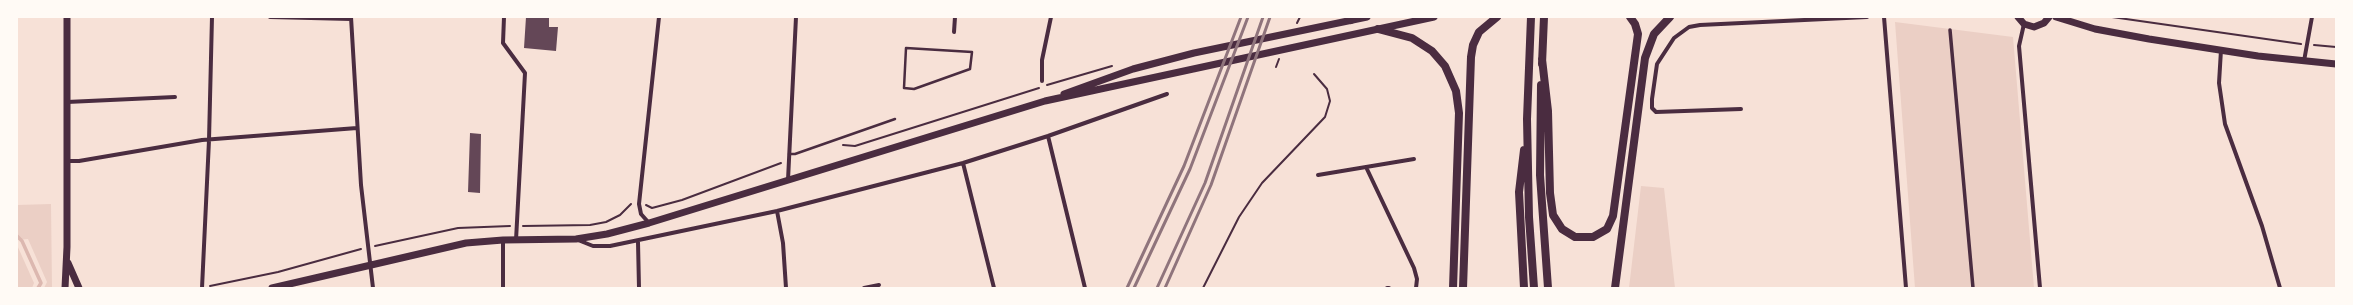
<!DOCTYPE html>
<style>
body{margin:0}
#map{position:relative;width:2353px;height:305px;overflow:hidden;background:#f7e1d7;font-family:Signika,sans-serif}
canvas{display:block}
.frame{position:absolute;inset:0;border:18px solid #fffaf5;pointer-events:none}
</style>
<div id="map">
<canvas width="2353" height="305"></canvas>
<div class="frame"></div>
</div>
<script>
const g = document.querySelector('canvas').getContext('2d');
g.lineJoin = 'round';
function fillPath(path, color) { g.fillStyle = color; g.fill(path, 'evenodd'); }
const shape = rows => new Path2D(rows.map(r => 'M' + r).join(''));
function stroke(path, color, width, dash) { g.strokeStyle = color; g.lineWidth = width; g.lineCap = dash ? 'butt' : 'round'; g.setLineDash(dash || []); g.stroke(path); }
const green = shape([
 [1895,22,2013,37,2034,288,1915,288],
 [1641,186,1664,188,1675,288,1629,288],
 [51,204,52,288,44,288,47,282,28,239,17,240,17,205],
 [17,245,34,283,32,288,17,288]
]);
const stream = shape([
 [17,236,22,241,41,283,38,288]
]);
const building = shape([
 [526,17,549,17,549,27,558,27,556,51,524,48],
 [470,133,481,134,480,193,468,192]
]);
const path = shape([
 [2112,17,2301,44],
 [1297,23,1300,17],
 [2314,45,2336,47],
 [1276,67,1279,59],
 [1047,85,1112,66],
 [843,145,855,146,1039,88],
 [646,205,652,208,682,200,781,163],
 [523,226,590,225,606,222,620,215,631,204],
 [375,246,458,228,510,226],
 [210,286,278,272,361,249],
 [1203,288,1239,217,1262,183,1325,117,1330,101,1327,89,1314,74]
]);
const service = shape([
 [906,48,972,52,970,69,914,89,904,88,906,48],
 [789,154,795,154,895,119]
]);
const pedestrian = shape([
 [1950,30,1973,288]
]);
const minor = shape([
 [270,17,351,19],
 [351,17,361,185,373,288],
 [504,17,503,43,525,73,516,240],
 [1884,17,1906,288],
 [2024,24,2019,46,2040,288],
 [954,32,955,17],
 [2221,50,2219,83,2225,124,2262,226,2280,288],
 [2304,61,2312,17],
 [1042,81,1042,60,1051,17],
 [67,102,175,97],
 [1741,109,1656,112,1652,108,1652,99,1657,64,1674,38,1689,27,1700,25,1867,17],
 [1048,136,1085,288],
 [67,161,79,161,202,140,357,128],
 [963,163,994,288],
 [1366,167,1414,268,1417,279,1416,288],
 [1318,175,1414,159],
 [788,180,796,17],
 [777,211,783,243,786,288],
 [649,223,641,214,639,204,659,17],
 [503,240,503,288],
 [578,240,593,246,610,246,777,211,963,163,1048,136,1167,94],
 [638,242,639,288],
 [202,288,209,140,212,17],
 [864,288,879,285],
 [1387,288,1389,288]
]);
const secondary = shape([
 [1064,94,1133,69,1194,53,1367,17],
 [68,263,79,288],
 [65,288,67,247,67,17],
 [272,288,466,243,503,240,576,239,607,234,649,223,1045,101,1434,17]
]);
const primary = shape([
 [2018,17,2024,24,2034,27,2044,23,2049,17],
 [2056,17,2095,29,2149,39,2258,56,2336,64]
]);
const trunk = shape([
 [1531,17,1527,119,1529,217,1534,288],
 [1351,20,1357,17],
 [1378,29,1412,38,1432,51,1445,66,1456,91,1459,113,1453,288],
 [1542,59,1548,111,1550,193,1553,215,1562,229,1575,237,1593,237,1607,229,1613,216,1638,34,1635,24,1630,17],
 [1542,64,1544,17],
 [1541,85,1540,175,1548,288],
 [1524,150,1519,192,1524,288],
 [1463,288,1471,57,1473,45,1479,32,1497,17],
 [1615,288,1645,58,1654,34,1670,17]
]);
const rail = shape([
 [1127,288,1184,166,1241,17],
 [1134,288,1190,169,1248,17],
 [1157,288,1205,183,1263,17],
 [1165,288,1211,185,1270,17]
]);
fillPath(green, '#ebcfc5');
stroke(stream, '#dcb8b0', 3.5);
fillPath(building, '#644757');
stroke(path, '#4a2c40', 2);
stroke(service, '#4a2c40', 2.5);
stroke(pedestrian, '#4a2c40', 3.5);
stroke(minor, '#4a2c40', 4);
stroke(secondary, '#4a2c40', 7);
stroke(primary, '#4a2c40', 7);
stroke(trunk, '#4a2c40', 8);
stroke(rail, '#8f747c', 3);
</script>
